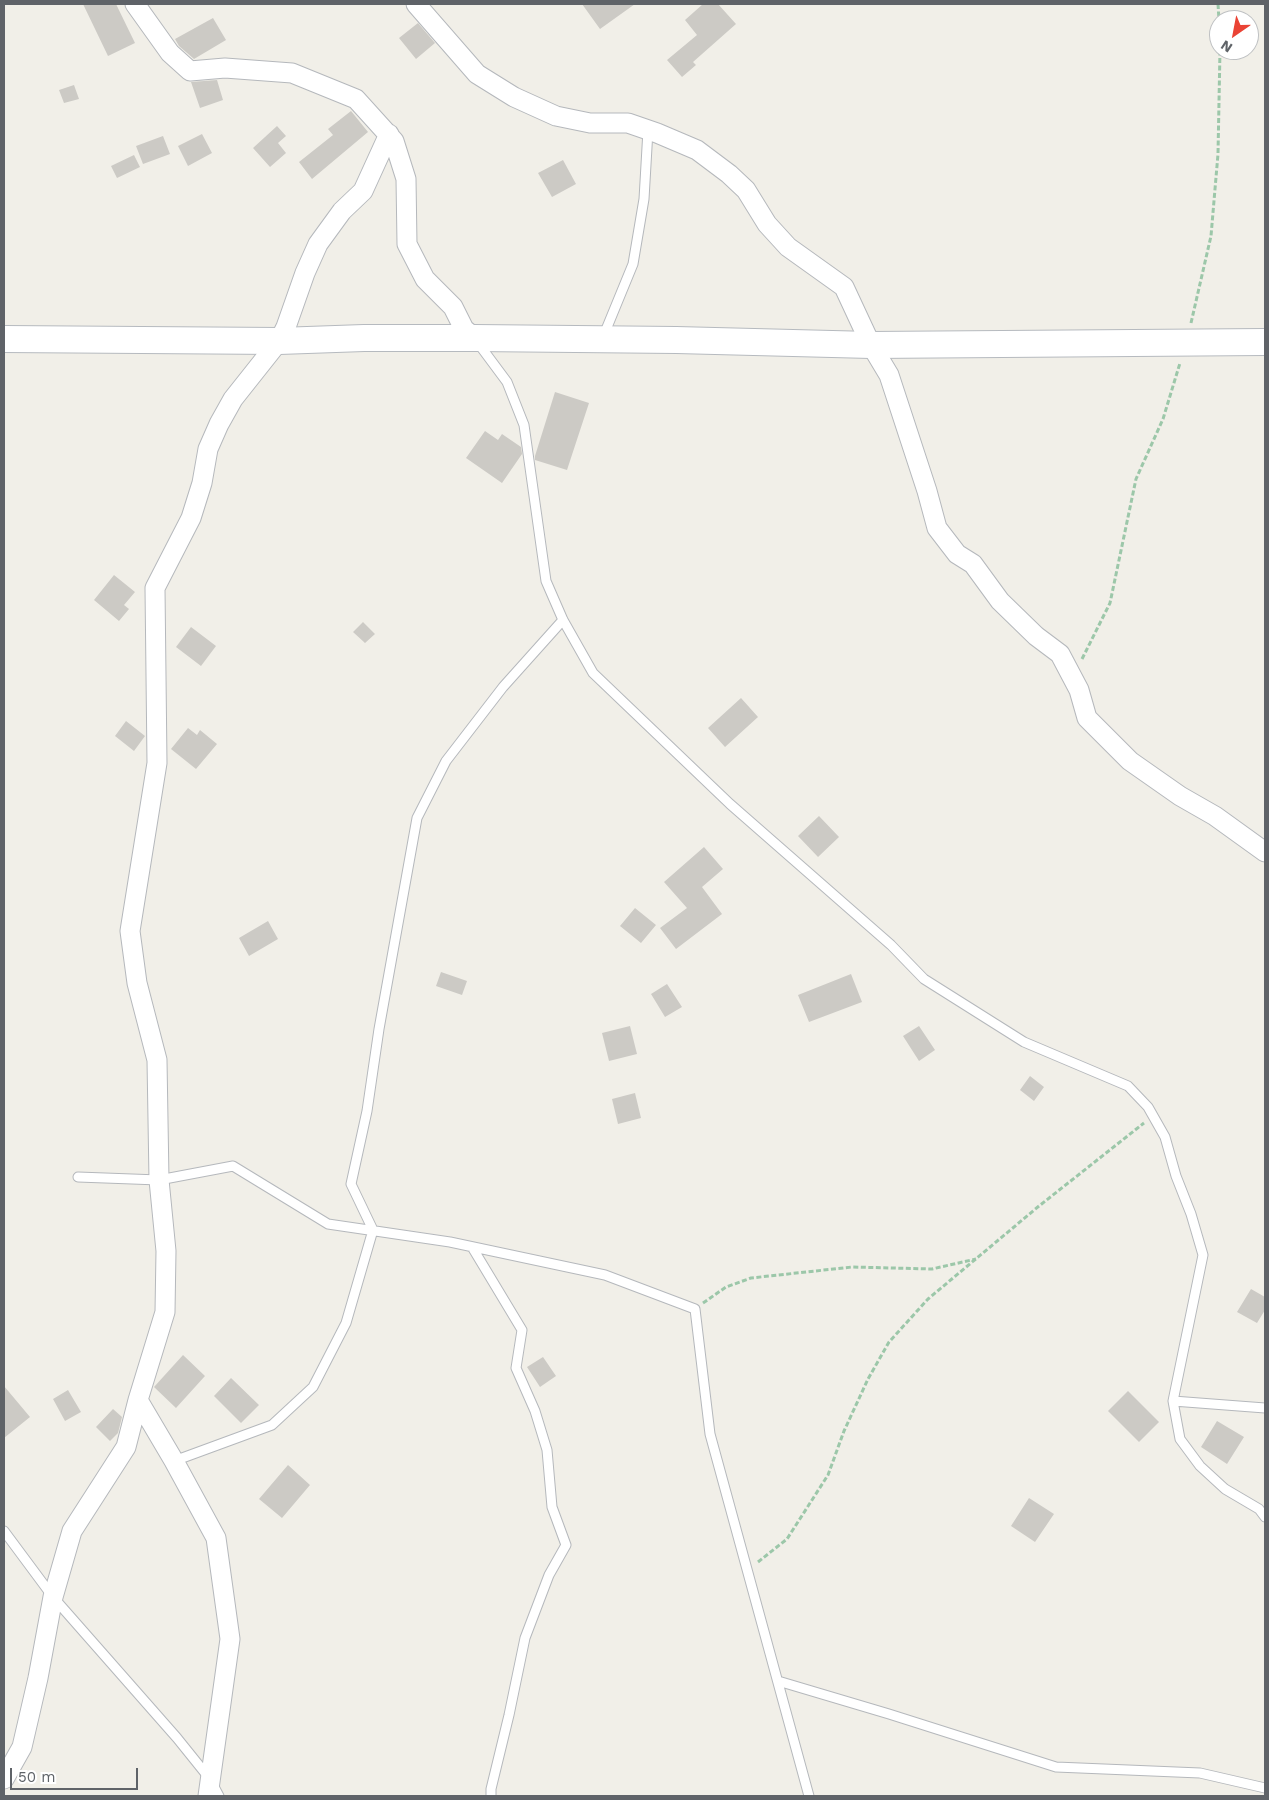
<!DOCTYPE html>
<style>
body{margin:0}
#map{position:relative;width:1269px;height:1800px;overflow:hidden;background:#f1efe8;font-family:"Work Sans",sans-serif}
canvas{display:block}
.frame{position:absolute;inset:0;border:5px solid #5f6368;pointer-events:none}
.north{position:absolute;left:1209px;top:10px;width:50px;height:50px;box-sizing:border-box;background:#fff;border:1px solid #bfc1c3;border-radius:50%;rotate:213deg;font-size:14px;font-weight:700;line-height:20px;text-align:center;color:#5f6368}
.north::after{content:'';display:block;margin:auto;width:18px;height:22px;background:#ea4335;clip-path:polygon(50% 0,100% 100%,50% 72%,0 100%)}
.scale{position:absolute;left:10px;top:1768px;width:128px;height:22px;box-sizing:border-box;border:2px solid #5f6368;border-top:0;padding-left:6px;font-size:15px;line-height:18px;white-space:nowrap;color:#5f6368;-webkit-text-stroke:4px #fff;paint-order:stroke}
</style>
<div id="map">
<canvas width="1269" height="1800"></canvas>
<div class="frame"></div>
<div class="north">N</div>
<div class="scale">50 m</div>
</div>
<script>
const g = document.querySelector('canvas').getContext('2d');
g.lineJoin = 'round';
function fillPath(path, color) { g.fillStyle = color; g.fill(path, 'evenodd'); }
const shape = rows => new Path2D(rows.map(r => 'M' + r).join(''));
function stroke(path, color, width, dash) { g.strokeStyle = color; g.lineWidth = width; g.lineCap = dash ? 'butt' : 'round'; g.setLineDash(dash || []); g.stroke(path); }
const building = shape([
 [83,4,116,4,135,43,108,56],
 [582,4,635,4,600,29],
 [703,4,718,4,736,24,693,62,696,65,682,77,667,60,697,35,685,20],
 [213,18,226,40,194,59,179,46,175,39],
 [418,23,435,43,416,59,399,38],
 [217,80,223,100,200,108,191,82],
 [74,85,79,99,64,103,59,90],
 [351,111,368,132,312,179,299,162,333,135,328,129],
 [277,126,286,136,278,143,286,153,270,167,253,148],
 [202,134,212,153,188,166,178,146],
 [163,136,170,154,143,164,136,146],
 [134,155,140,167,117,178,111,166],
 [563,160,576,184,552,197,538,173],
 [555,392,589,403,567,470,535,460,535,456],
 [485,431,498,440,502,434,521,447,522,454,502,483,466,458],
 [114,575,135,592,124,605,129,609,119,621,94,600],
 [363,622,375,634,365,643,353,632],
 [191,627,216,646,201,666,176,647],
 [741,698,758,717,725,747,708,728],
 [126,721,145,736,134,751,115,736],
 [188,728,197,735,200,730,217,744,196,769,171,749],
 [819,816,839,837,818,857,798,836],
 [704,847,723,869,702,887,722,914,676,949,660,928,687,908,664,882],
 [635,908,656,925,641,943,620,926],
 [268,921,278,939,249,956,239,938],
 [441,972,467,981,462,995,436,986],
 [851,974,862,1002,809,1022,798,995],
 [667,984,682,1007,665,1017,651,994],
 [630,1026,637,1054,609,1061,602,1033],
 [919,1026,935,1050,919,1061,903,1036],
 [1030,1076,1044,1087,1034,1101,1020,1090],
 [635,1093,641,1118,618,1124,612,1099],
 [1251,1289,1265,1297,1265,1310,1257,1323,1237,1312],
 [183,1355,205,1376,176,1408,154,1387],
 [543,1357,556,1376,540,1387,527,1367],
 [231,1378,259,1405,241,1423,214,1396],
 [4,1386,30,1417,4,1438],
 [68,1390,81,1412,65,1421,53,1399],
 [1128,1391,1159,1422,1139,1442,1108,1411],
 [113,1409,122,1417,118,1433,110,1441,96,1427],
 [1217,1421,1244,1437,1227,1464,1201,1447],
 [288,1465,310,1485,282,1518,259,1499],
 [1029,1498,1054,1514,1035,1542,1011,1526]
]);
const path = shape([
 [1218,4,1219,20],
 [1191,323,1211,236,1218,154,1220,50],
 [1082,659,1110,603,1136,479,1163,419,1180,363],
 [703,1303,726,1287,751,1278,852,1267,932,1269,976,1259],
 [758,1562,787,1539,828,1475,844,1431,868,1379,889,1342,928,1299,1039,1206,1144,1123]
]);
const lane = shape([
 [603,337,633,264,644,199,648,130],
 [478,343,507,382,524,425,546,581,563,620,593,673,730,804,891,945,924,979,1024,1042,1128,1086,1148,1107,1165,1137,1176,1176,1191,1214,1203,1255,1173,1401,1180,1439,1200,1466,1225,1489,1259,1509,1265,1517],
 [78,1177,159,1180,233,1166,328,1224,450,1242,605,1275,695,1309,710,1434,809,1796],
 [472,1247,522,1330,516,1368,535,1411,547,1450,552,1507,566,1545,549,1575,525,1638,509,1715,491,1789,491,1796],
 [1173,1401,1265,1408],
 [174,1461,272,1425,313,1387,346,1323,373,1230,351,1184,367,1111,379,1029,417,818,446,761,503,687,563,620],
 [4,1531,53,1597,177,1738,210,1779,219,1796],
 [778,1681,889,1714,1056,1767,1200,1773,1265,1788]
]);
const street = shape([
 [135,4,170,53,190,71,225,68,292,73,356,99,394,141,406,179,407,244,425,279,453,307,464,329,475,338],
 [416,4,477,74,514,97,556,116,590,123,628,123,657,133,697,150,729,174,746,190,767,224,788,247,844,287,871,345,889,375,927,491,937,528,957,554,973,564,1000,601,1036,636,1060,654,1079,690,1087,718,1130,761,1180,796,1215,816,1265,852],
 [4,1779,22,1747,38,1678,53,1597,72,1531,126,1447,138,1400],
 [208,1796,230,1639,216,1538,174,1461,138,1400,165,1312,166,1251,159,1180,157,1060,137,983,130,931,157,763,155,588,191,518,202,483,208,449,219,424,233,399,279,341,286,327,305,273,318,244,342,211,363,191,389,134]
]);
const secondary = shape([
 [4,339,279,341,364,338,475,338,676,340,871,345,1265,342]
]);
fillPath(building, '#cccac5');
stroke(lane, '#b5b8bc', 11);
stroke(street, '#b5b8bc', 21);
stroke(secondary, '#b6babf', 28);
stroke(path, '#9cc7a9', 3, [5, 2.5]);
stroke(lane, '#fff', 9);
stroke(street, '#fff', 19);
stroke(secondary, '#fff', 26);
</script>
